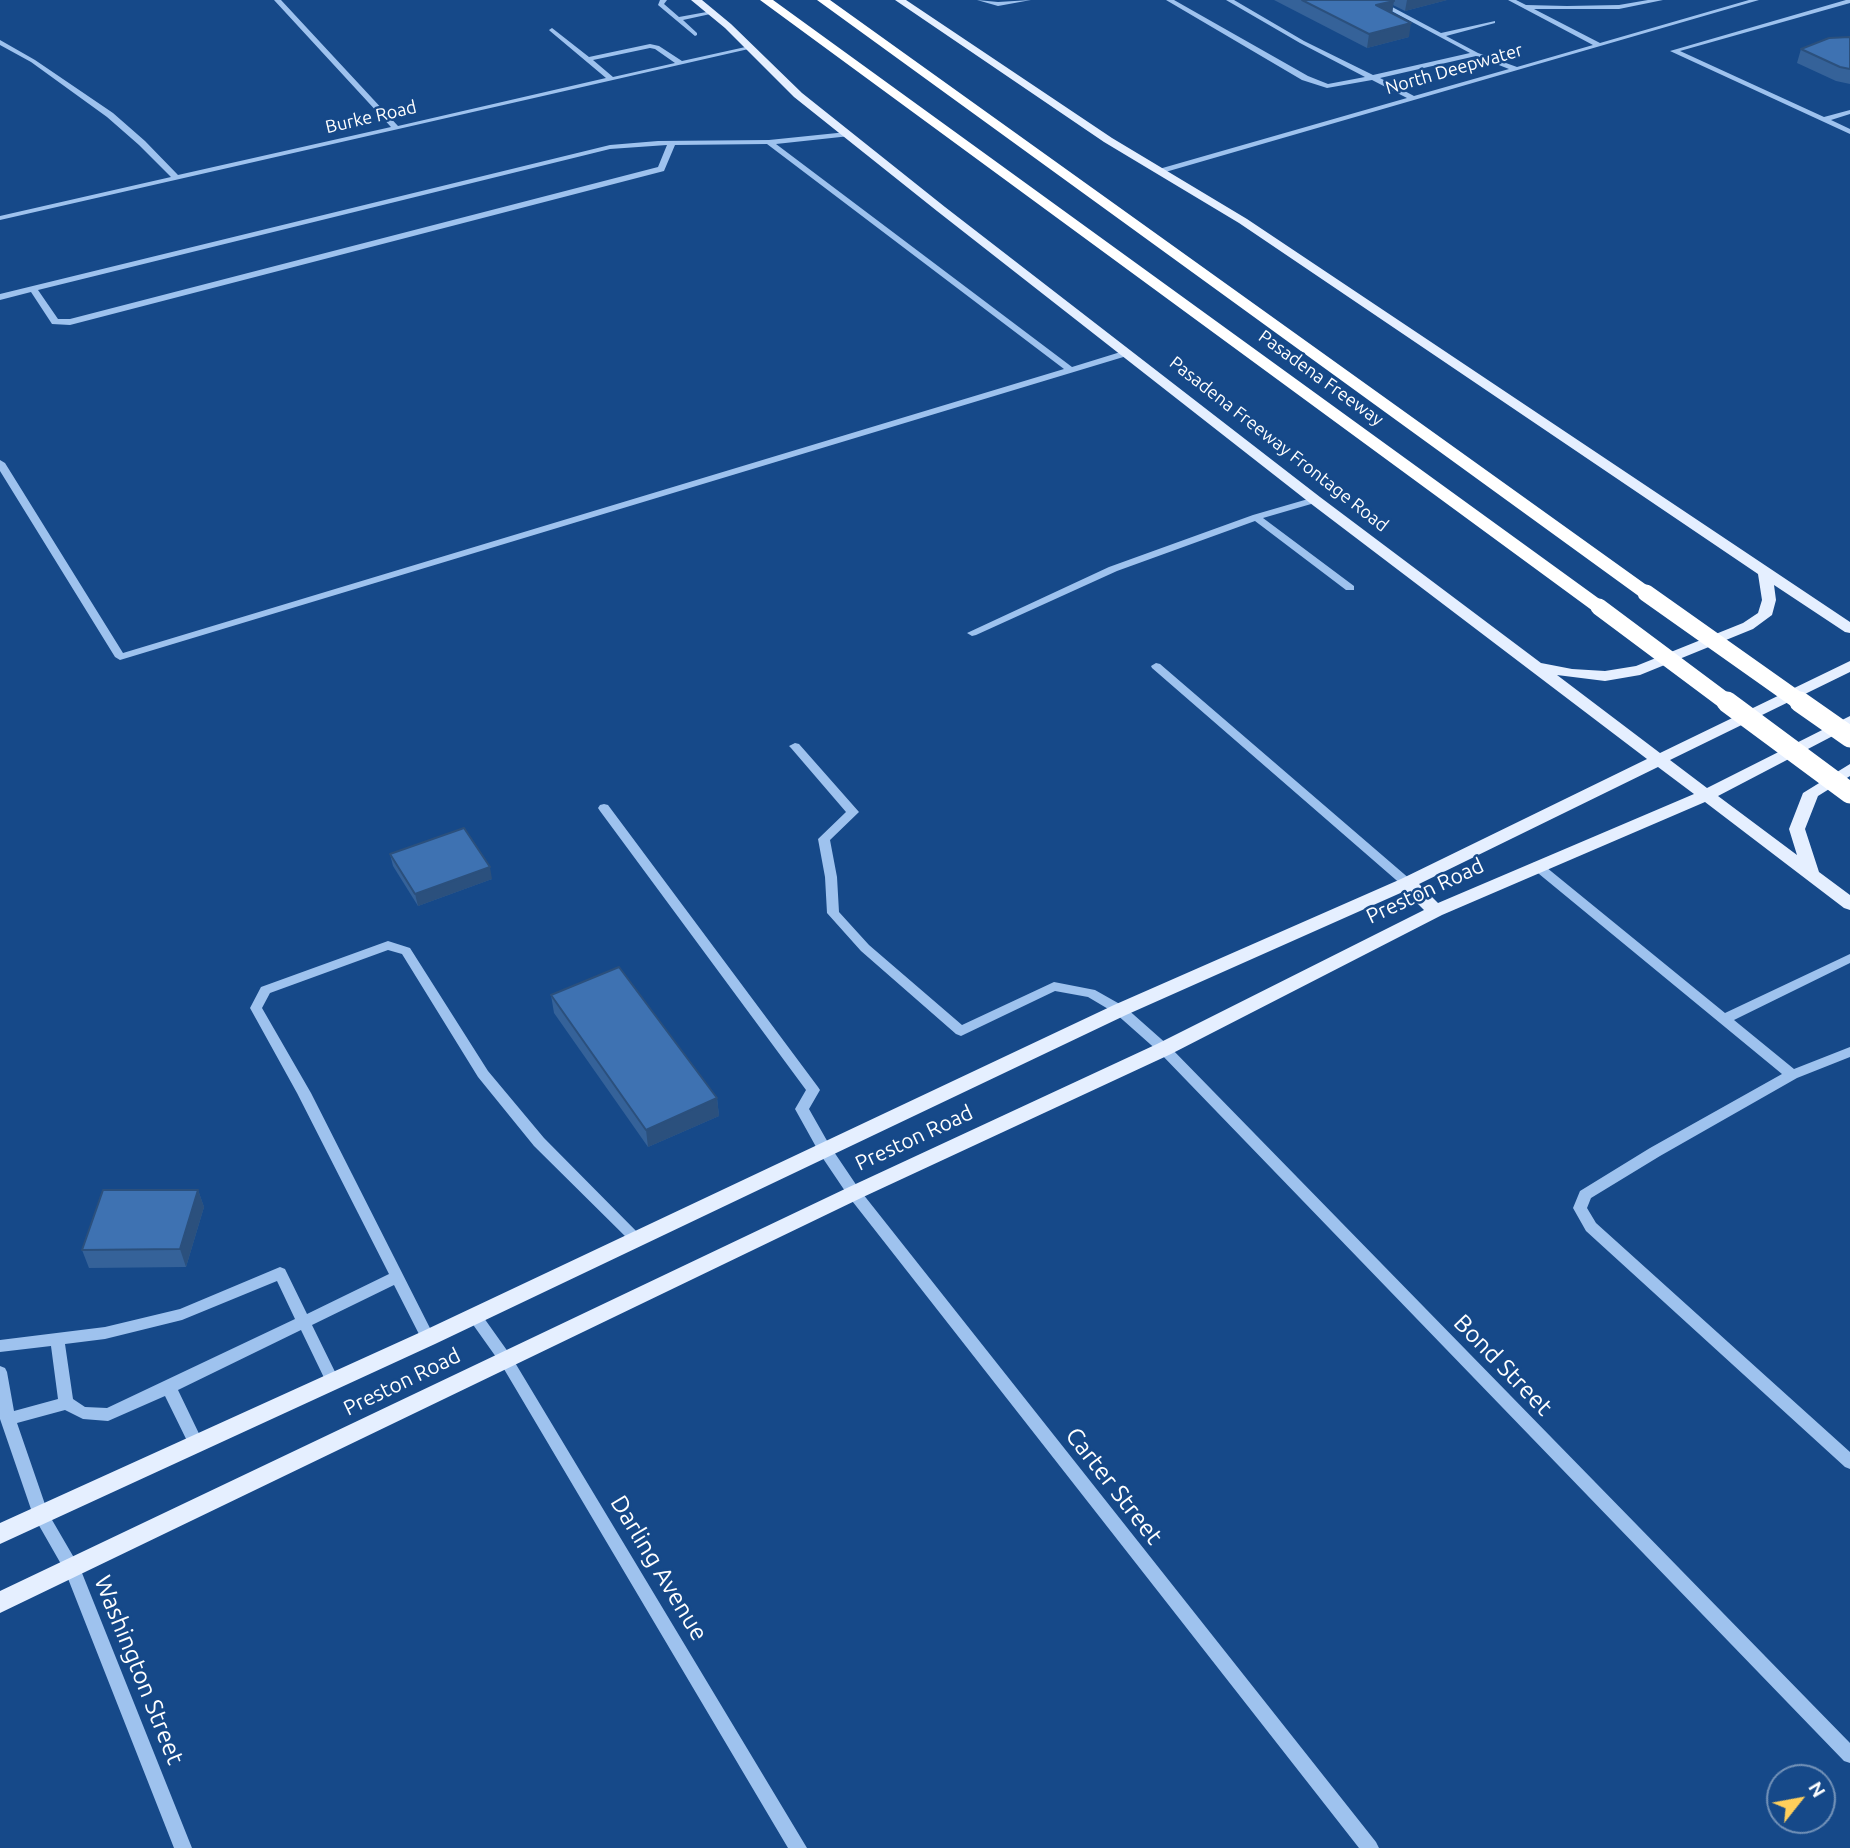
<!DOCTYPE html>
<style>
body{margin:0}
#map{position:relative;width:1850px;height:1848px;overflow:hidden;background:#164989;font-family:Ubuntu,sans-serif}
canvas{display:block}
.north{position:absolute;left:1766px;top:1764px;width:70px;height:70px;box-sizing:border-box;background:#164989;border:2px solid #7392b8;border-radius:50%;rotate:59deg;font-size:19px;font-weight:700;line-height:28px;text-align:center;color:#fff}
.north::after{content:'';display:block;margin:auto;width:24px;height:32px;background:#ffcf5b;clip-path:polygon(50% 0,100% 100%,50% 72%,0 100%)}
</style>
<div id="map">
<canvas width="1850" height="1848"></canvas>
<div class="north">N</div>
</div>
<script>
const g = document.querySelector('canvas').getContext('2d');
g.lineJoin = 'round';
const shape = rows => new Path2D(rows.map(r => 'M' + r).join(''));
function fillPath(path, color) { g.fillStyle = color; g.fill(path, 'evenodd'); }
function stroke(path, color, width, dash) { g.strokeStyle = color; g.lineWidth = width; g.lineCap = dash ? 'butt' : 'round'; g.setLineDash(dash || []); g.stroke(path); }
function drawText(font, color, halo, rows, align = 'center') {
  g.font = font + ' Ubuntu,sans-serif'; g.lineWidth = 5; g.setLineDash([]); g.textBaseline = 'middle'; g.strokeStyle = halo; g.fillStyle = color; for (const [text, x, y, turn = 0] of rows) {
    g.save(); g.translate(x, y); g.rotate((+turn || 0) * Math.PI / 180); g.textAlign = isNaN(turn) ? turn : align; if (halo) g.strokeText(text, 0, 0); g.fillText(text, 0, 0); g.restore();
  }
}
const minor = shape([
 [274,0,281,0,398,126,606,78,550,31,549,30,552,28,589,57,650,44,659,46,682,61,750,46,753,48,0,220,0,216,171,177,139,145,107,117,31,62,0,45,0,40,35,60,113,113,145,141,178,175,391,127,274,0],
 [650,48,655,49,675,63,613,77,593,60,650,48],
 [660,0,667,0,664,4,679,17,712,11,715,13,683,20,697,33,697,35,695,36,658,5,660,0],
 [977,0,998,2,1031,0,998,6,977,0],
 [1166,0,1174,0,1308,76,1328,84,1365,77,1300,43,1226,0,1234,0,1304,41,1373,75,1470,53,1371,0,1379,0,1441,33,1495,21,1495,23,1446,36,1478,53,1517,67,1593,45,1508,0,1516,0,1526,5,1567,6,1619,5,1648,0,1663,0,1619,9,1534,9,1600,43,1749,0,1759,0,1162,173,1159,173,1159,169,1407,98,1372,80,1327,88,1302,80,1166,0],
 [1476,56,1509,69,1414,96,1380,78,1476,56],
 [1846,0,1850,0,1850,3,1680,51,1824,117,1850,110,1850,114,1831,120,1850,129,1850,134,1670,51,1846,0],
 [847,132,851,134,850,136,776,144,1072,367,1127,350,1130,351,1130,355,120,660,115,657,0,471,0,460,5,463,123,653,1064,369,767,144,675,145,664,171,70,325,52,324,31,292,0,300,0,294,610,145,658,141,769,140,847,132],
 [667,145,658,167,70,319,58,319,38,290,610,149,667,145],
 [1315,497,1318,498,1318,502,1263,518,1354,586,1354,590,1346,590,1255,521,1117,571,976,635,972,636,967,633,1109,567,1253,515,1315,497],
 [1156,663,1160,664,1411,880,1413,883,1411,886,1403,886,1152,668,1151,666,1156,663],
 [795,743,799,744,859,812,830,840,837,877,839,912,869,945,962,1025,1054,982,1095,990,1125,1007,1169,1046,1850,1743,1850,1763,1844,1761,1159,1052,1115,1013,1088,997,1055,991,961,1036,956,1034,861,951,827,913,825,877,818,839,846,812,791,748,789,746,795,743],
 [604,804,608,805,818,1087,820,1090,809,1109,830,1146,859,1189,1376,1842,1379,1848,1359,1848,849,1197,820,1154,795,1109,806,1090,600,811,598,808,600,805,604,804],
 [1537,862,1541,863,1725,1013,1850,954,1850,963,1734,1020,1794,1069,1850,1047,1850,1057,1797,1078,1660,1156,1591,1198,1587,1208,1596,1223,1850,1452,1850,1469,1845,1467,1586,1231,1573,1208,1580,1191,1650,1148,1782,1074,1533,869,1531,866,1533,863,1537,862],
 [388,941,410,948,488,1071,544,1138,645,1240,643,1244,638,1246,633,1244,534,1146,478,1077,402,954,388,950,270,993,262,1008,311,1093,435,1338,433,1342,428,1344,423,1342,394,1285,312,1325,340,1382,338,1386,333,1388,328,1386,301,1330,178,1390,204,1444,201,1449,196,1451,191,1449,165,1396,108,1421,83,1419,65,1410,17,1423,48,1513,80,1568,192,1848,174,1848,65,1571,33,1515,0,1419,0,1366,5,1368,7,1372,14,1411,58,1399,51,1346,0,1352,0,1340,105,1327,180,1309,280,1267,285,1269,307,1314,389,1274,297,1093,250,1008,261,987,388,941],
 [277,1281,295,1319,107,1408,85,1407,73,1399,65,1344,105,1339,182,1320,277,1281],
 [474,1309,479,1311,511,1356,807,1848,788,1848,501,1364,469,1319,467,1315,469,1311,474,1309]
]);
const major = shape([
 [691,0,702,0,731,24,802,93,945,207,1320,497,1541,663,1572,669,1605,671,1636,666,1743,623,1758,613,1762,600,1758,574,1239,223,1104,142,895,0,906,0,1112,138,1247,219,1850,622,1850,633,1845,632,1774,585,1776,600,1772,615,1753,629,1640,675,1605,681,1557,675,1660,753,1850,661,1850,672,1670,760,1707,788,1850,716,1850,727,1718,796,1797,855,1789,829,1803,793,1850,764,1850,776,1818,796,1805,829,1819,872,1850,895,1850,910,1844,908,1705,802,1442,915,1171,1054,861,1198,0,1613,0,1591,847,1188,1157,1044,1424,910,1405,891,1126,1015,435,1344,0,1544,0,1523,421,1332,1114,1005,1401,879,1647,759,1310,503,937,211,794,97,725,28,691,0],
 [1658,767,1694,794,1438,903,1419,884,1658,767]
]);
const highway = shape([
 [760,0,773,0,1605,603,1608,607,1605,611,1593,611,760,0],
 [817,0,830,0,1652,589,1655,593,1652,597,1640,597,817,0]
]);
const highwayBridgeFar1 = shape([
 [1646,593,1803,704],
 [1599,607,1729,704]
]);
const highwayBridge = shape([
 [1727,702,1850,793],
 [1800,702,1850,737]
]);
const wall = shape([
 [1274,0,1447,0,1405,11,1393,5,1392,14,1409,37,1367,48],
 [1850,37,1850,84,1836,81,1797,63,1801,49],
 [390,854,492,879,418,906,393,866],
 [551,995,717,1098,719,1116,648,1147,554,1013],
 [198,1190,204,1207,186,1267,89,1268,82,1250]
]);
const shadedWall = shape([
 [1407,0,1447,0,1405,11],
 [1394,1,1392,14,1376,5],
 [1411,23,1409,37,1367,48,1369,34],
 [490,867,492,879,418,906,415,894],
 [717,1098,719,1116,648,1147,646,1130],
 [198,1190,204,1207,186,1267,180,1249]
]);
const building = shape([
 [1302,0,1392,0,1394,1,1376,5,1411,23,1369,34,1302,0],
 [1850,37,1850,69,1840,67,1801,49,1829,38,1850,37],
 [464,828,490,867,415,894,390,854,464,828],
 [619,967,717,1098,646,1130,551,995,619,967],
 [103,1190,198,1190,180,1249,82,1250,103,1190]
]);
const farStreetnames = [
 ["North Deepwater",1454,69,-16],
 ["Burke Road",371,117,-13],
 ["Pasadena Freeway",1321,378,36],
 ["Pasadena Freeway Frontage Road",1279,444,38]
];
const streetNames = [
 ["Preston Road",1425,891,-25],
 ["Preston Road",914,1138,-25],
 ["Preston Road",402,1382,-26]
];
const nearStreetnames = [
 ["Bond Street",1503,1365,46],
 ["Carter Street",1114,1486,52],
 ["Darling Avenue",659,1568,59],
 ["Washington Street",139,1670,68]
];
fillPath(minor, '#9ec2ee');
fillPath(major, '#e5efff');
fillPath(highway, '#fff');
stroke(highwayBridgeFar1, '#fff', 17);
stroke(highwayBridge, '#fff', 21);
fillPath(wall, '#356299');
fillPath(shadedWall, '#2b507d');
fillPath(building, '#3e72b2');
stroke(building, '#2b507d', 2);
drawText('18px', '#fff', '#164989', farStreetnames);
drawText('21px', '#fff', '#164989', streetNames);
drawText('24px', '#fff', '#164989', nearStreetnames);
</script>
